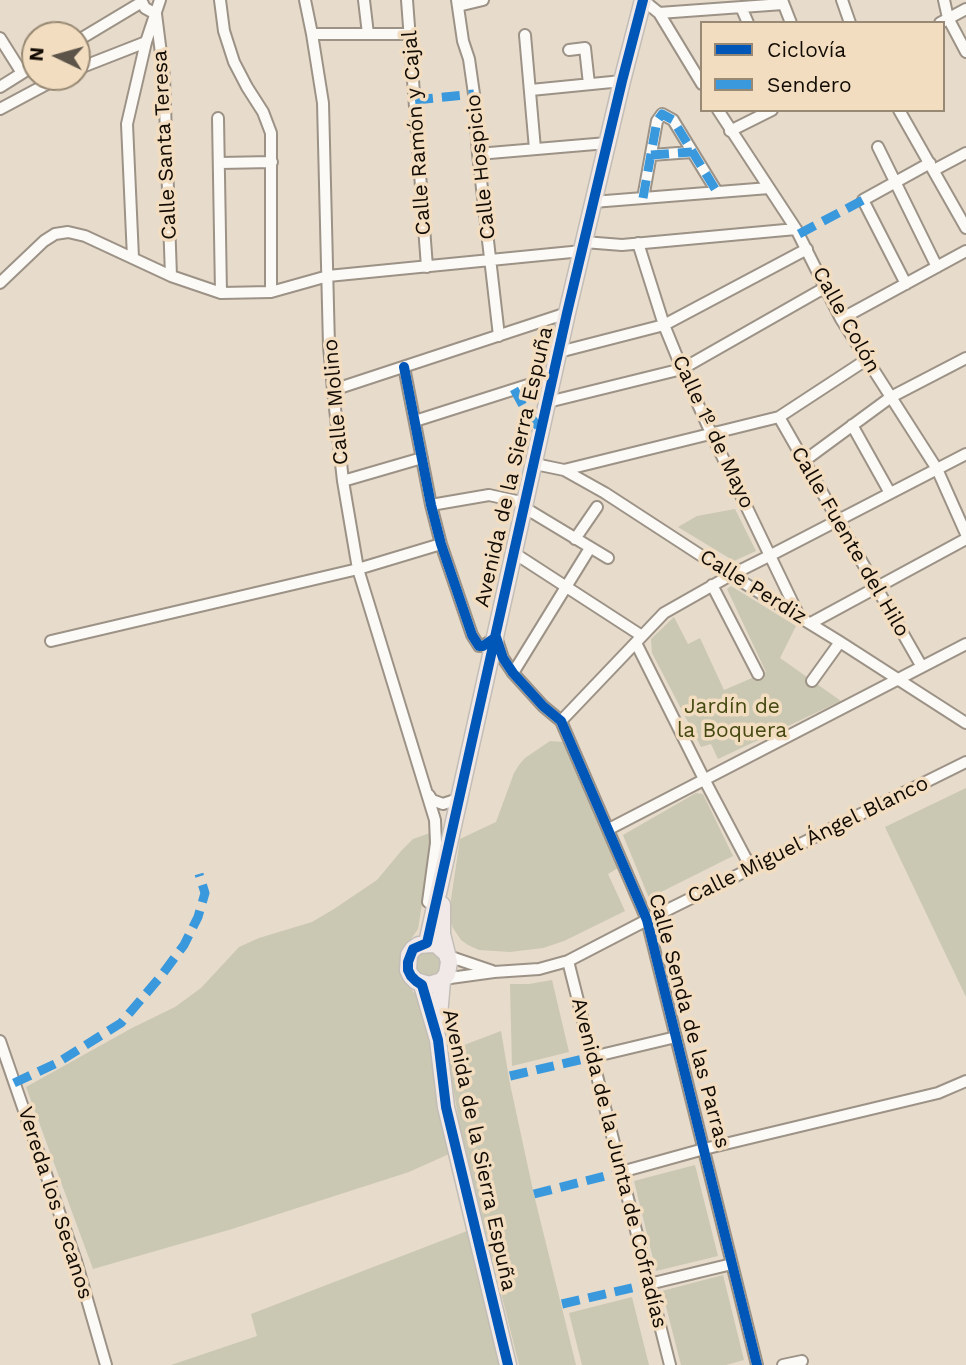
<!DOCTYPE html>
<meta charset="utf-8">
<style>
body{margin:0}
#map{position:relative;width:966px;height:1365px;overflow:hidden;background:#e7dbcb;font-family:"Work Sans",sans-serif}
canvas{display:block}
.legend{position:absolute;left:700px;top:21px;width:245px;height:91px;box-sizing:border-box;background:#f2ddc0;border:2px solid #988974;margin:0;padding:9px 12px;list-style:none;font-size:21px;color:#120b03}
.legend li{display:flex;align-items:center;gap:14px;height:35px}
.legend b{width:35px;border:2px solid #988974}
.north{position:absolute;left:21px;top:21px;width:70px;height:70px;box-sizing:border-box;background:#f2ddc0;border:2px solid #988974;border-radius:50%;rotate:275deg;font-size:19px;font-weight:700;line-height:28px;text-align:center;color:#120b03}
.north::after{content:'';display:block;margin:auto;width:24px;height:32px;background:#5d5449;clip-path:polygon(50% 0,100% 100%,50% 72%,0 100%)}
</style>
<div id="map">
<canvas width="966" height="1365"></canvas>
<ul class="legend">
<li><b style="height:9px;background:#0057b8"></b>Ciclovía</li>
<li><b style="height:9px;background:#3a99dd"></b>Sendero</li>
</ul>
<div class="north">N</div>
</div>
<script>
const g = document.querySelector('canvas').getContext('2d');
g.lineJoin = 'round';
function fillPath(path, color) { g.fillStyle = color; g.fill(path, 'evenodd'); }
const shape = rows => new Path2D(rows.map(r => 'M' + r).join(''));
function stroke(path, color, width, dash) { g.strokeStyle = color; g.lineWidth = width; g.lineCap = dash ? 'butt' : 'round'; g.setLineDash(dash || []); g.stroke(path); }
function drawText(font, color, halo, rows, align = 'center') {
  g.font = font + ' "Work Sans",sans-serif'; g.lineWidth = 7; g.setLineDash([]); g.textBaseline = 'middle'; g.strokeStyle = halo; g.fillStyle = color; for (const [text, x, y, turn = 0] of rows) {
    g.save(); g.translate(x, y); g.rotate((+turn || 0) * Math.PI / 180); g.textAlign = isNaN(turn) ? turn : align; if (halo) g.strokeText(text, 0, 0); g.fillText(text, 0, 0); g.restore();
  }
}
const green = shape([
 [735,509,756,551,734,561,678,527,697,516],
 [731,586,796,626,780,658,841,701,718,759,711,744,701,747,652,653,651,639,674,617,688,644,700,638,724,690,766,672,727,589],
 [550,741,564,742,618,868,608,874,625,911,564,941,543,948,510,952,479,950,468,945,461,940,453,928,450,920,450,906,460,839,496,822,514,773,519,765,525,758],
 [966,788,966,997,885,827],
 [696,793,703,794,733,856,649,898,623,835],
 [430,833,426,879,418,929,401,953,400,970,404,979,415,994,424,1016,449,1154,409,1172,232,1229,93,1269,26,1087,132,1028,175,1007,201,988,239,947,259,938,312,922,334,909,377,880,402,850,413,839],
 [434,950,443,961,440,975,426,979,415,969,415,960,420,952],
 [552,980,569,1052,512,1066,510,984,529,984],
 [501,1031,510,1084,534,1195,576,1365,519,1365,460,1128,452,1081,450,1059,451,1050],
 [695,1165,718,1256,656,1271,634,1181],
 [467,1231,500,1365,171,1365,257,1336,251,1314],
 [723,1275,744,1360,726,1365,681,1365,662,1291],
 [632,1297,649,1365,582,1365,569,1313]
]);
const street = shape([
 [141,0,145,8,156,14,164,77,171,276],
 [220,0,224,31,234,62,247,87,263,112,271,133,271,292],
 [305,0,312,34,323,103,329,346,333,390,343,481,358,569,435,820,436,843,428,902],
 [364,0,368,34],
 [407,0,427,267],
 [457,0,463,41,469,59,474,94,478,154,499,336],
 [643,0,659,13,783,4],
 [782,0,791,23],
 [842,0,850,23],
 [944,0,948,18,966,52],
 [458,6,483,0],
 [741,7,748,23],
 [659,13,702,84],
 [940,23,966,9],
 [312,34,410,34],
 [525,35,535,149],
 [0,38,22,73],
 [77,41,142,2],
 [569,50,585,48,589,84],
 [77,69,146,42],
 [0,87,35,65],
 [531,90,622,81],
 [0,109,60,77],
 [718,110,796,229,841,319,937,469,966,534],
 [899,110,966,228],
 [218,118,221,293],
 [730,131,772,110],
 [878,147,937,267],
 [478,154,607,143],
 [651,155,692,152],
 [220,163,272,162],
 [934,170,966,153],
 [643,198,657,121,662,114,673,120,717,192],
 [593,202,769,188],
 [584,242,622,245,796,229],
 [638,243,664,325,682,369,711,433,799,616],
 [133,258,127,124,146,42,160,0],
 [0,283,44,241,55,234,68,232,85,236,171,276,221,293,271,292,328,276,582,251],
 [906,284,863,200,930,163],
 [841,319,966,251],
 [559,352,664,325,807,249],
 [404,367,431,505,441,544,472,635,479,646,483,646,496,637,503,658,513,673,543,706,561,721,647,920,757,1365],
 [333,390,567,313],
 [548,402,682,369,826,287],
 [779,417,922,667],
 [415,421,553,377],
 [852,425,890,493],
 [804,461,891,397,966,358],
 [535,464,564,470,605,493,731,575,840,642,966,723],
 [564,470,779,417,866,360],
 [343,481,422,458],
 [431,505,489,495,526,503],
 [525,508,608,558],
 [575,539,597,507],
 [514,553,642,636],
 [712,585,758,674],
 [811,623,966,539],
 [51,641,358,569,441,544],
 [636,643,704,779,751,868],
 [513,673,590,548],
 [812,681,840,642],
 [561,721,664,613,731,575,771,555,966,454],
 [429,795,432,800,443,804,458,799],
 [609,829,966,644],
 [448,956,492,971],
 [568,961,670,1365],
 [443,979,494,972,539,969,568,961,647,920,966,762],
 [0,1041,76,1261,106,1365],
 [592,1057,676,1037],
 [621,1172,704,1149,938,1093,966,1081],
 [649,1284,732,1264],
 [783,1365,802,1361]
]);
const primary = shape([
 [442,905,442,934,449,962,447,974,442,981,429,985,416,981,411,976,408,970,409,955,413,949,419,945,432,944,437,945,446,953],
 [427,943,567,313,622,81,643,0],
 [422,985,438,1040,446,1107,508,1365],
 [438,1027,442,981]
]);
const quiet = shape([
 [415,100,474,94],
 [651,155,692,152],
 [643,198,657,121,662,114,673,120,717,192],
 [799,234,863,200],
 [514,389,527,413,542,431],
 [510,1076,592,1057],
 [14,1083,57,1063,121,1023,161,976,184,945,198,917,205,893,199,874],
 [534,1194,621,1172],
 [562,1304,649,1284]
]);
const cycleway = shape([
 [404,367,431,505,441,544,472,635,479,646,483,646,496,637,503,658,513,673,543,706,561,721,647,920,757,1365],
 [508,1365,446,1107,438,1040,422,985,416,981,411,976,408,970,408,962,413,949,427,943,567,313,622,81,643,0]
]);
const streetNames = [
 ["Calle Ramón y Cajal",417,133,-94],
 ["Calle Santa Teresa",165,145,-93],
 ["Calle Hospicio",481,167,-96],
 ["Calle Colón",846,320,61],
 ["Calle Molino",336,402,-95],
 ["Calle 1º de Mayo",713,432,65],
 ["Avenida de la Sierra Espuña",514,467,-77],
 ["Calle Fuente del Hilo",850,542,60],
 ["Calle Perdiz",753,587,32],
 ["Calle Miguel Ángel Blanco",808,840,-26],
 ["Calle Senda de las Parras",689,1021,75],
 ["Avenida de la Sierra Espuña",479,1150,78],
 ["Avenida de la Junta de Cofradías",619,1163,76],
 ["Vereda los Secanos",55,1203,72]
];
const parkNames = [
 ["Jardín de",732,707],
 ["la Boquera",732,731]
];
fillPath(green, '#cac7b2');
stroke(street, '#9c9286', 14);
stroke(primary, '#c2bdb6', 19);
stroke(street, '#fbfaf7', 10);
stroke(primary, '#f1e9e7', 16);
stroke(quiet, '#3a99dd', 9, [18, 9]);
stroke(cycleway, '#0057b8', 10);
drawText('21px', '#120b03', '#f2ddc0', streetNames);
drawText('21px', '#454910', '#f2ddc0', parkNames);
</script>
